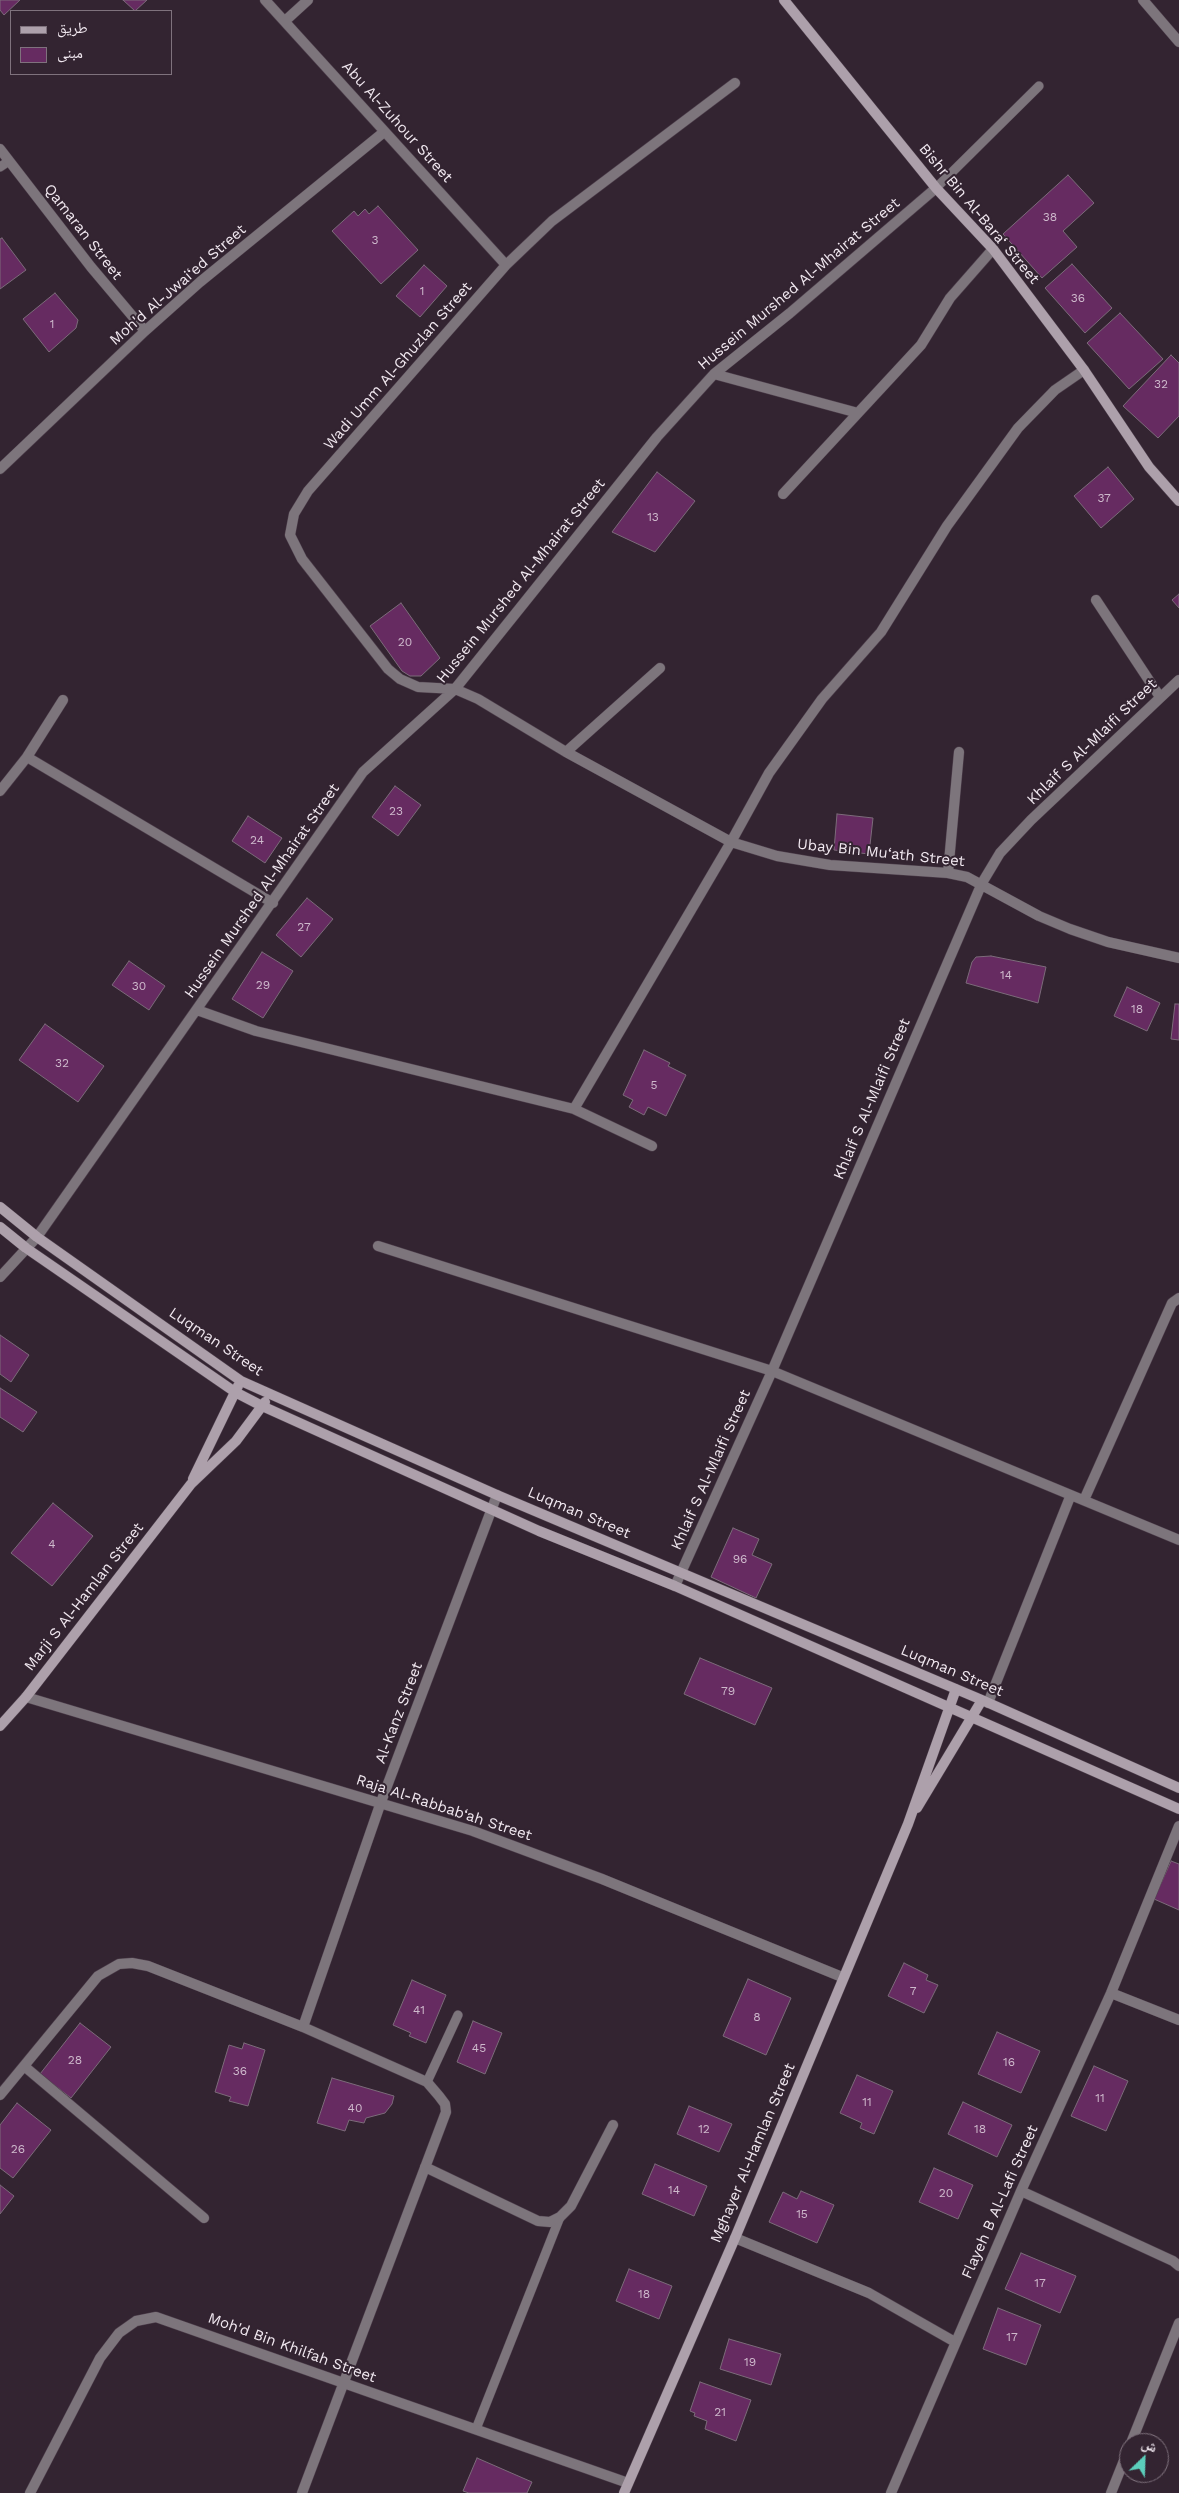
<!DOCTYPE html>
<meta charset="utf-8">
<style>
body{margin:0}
#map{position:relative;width:1179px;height:2493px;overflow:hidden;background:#332431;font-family:"Work Sans","Noto Naskh Arabic",sans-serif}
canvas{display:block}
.legend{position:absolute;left:10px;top:10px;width:162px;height:65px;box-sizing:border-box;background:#332431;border:1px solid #7f727d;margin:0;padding:6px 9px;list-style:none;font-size:15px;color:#f1e8f0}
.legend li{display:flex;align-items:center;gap:10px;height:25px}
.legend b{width:25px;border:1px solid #7f727d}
.north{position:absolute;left:1119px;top:2433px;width:50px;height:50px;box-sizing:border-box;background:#332431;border:1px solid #7f727d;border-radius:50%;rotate:24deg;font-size:14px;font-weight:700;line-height:20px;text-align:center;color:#f1e8f0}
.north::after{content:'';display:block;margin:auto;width:18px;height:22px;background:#5bcebb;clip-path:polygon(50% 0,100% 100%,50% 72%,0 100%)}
</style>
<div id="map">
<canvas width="1179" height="2493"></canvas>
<ul class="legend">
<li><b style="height:6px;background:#ada0ab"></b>طريق</li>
<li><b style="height:14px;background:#662b61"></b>مبنى</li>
</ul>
<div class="north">ش</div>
</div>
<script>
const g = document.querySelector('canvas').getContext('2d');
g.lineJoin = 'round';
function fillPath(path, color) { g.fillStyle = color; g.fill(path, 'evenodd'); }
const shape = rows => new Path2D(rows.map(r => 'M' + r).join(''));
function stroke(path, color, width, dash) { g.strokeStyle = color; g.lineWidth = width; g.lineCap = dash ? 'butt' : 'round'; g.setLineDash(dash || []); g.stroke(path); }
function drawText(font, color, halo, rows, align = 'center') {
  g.font = font + ' "Work Sans",sans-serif'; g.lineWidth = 4; g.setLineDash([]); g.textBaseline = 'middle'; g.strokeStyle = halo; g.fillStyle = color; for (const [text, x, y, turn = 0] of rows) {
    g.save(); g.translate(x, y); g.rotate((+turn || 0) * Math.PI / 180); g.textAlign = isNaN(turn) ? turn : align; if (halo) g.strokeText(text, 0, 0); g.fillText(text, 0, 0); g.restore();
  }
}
const building = shape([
 [0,0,20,0,4,15,0,10,0,0],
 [123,0,147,0,135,11,123,0],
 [1068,175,1094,203,1063,231,1077,247,1042,278,1003,234,1068,175],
 [378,206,418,250,381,284,332,231,354,211,358,216,365,209,369,214,378,206],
 [2,238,26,270,0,289,0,239,2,238],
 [1072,264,1112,308,1085,333,1045,288,1072,264],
 [424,265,447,286,420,317,396,296,424,265],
 [55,293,78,320,76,328,49,352,23,319,55,293],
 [1120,313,1163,359,1129,389,1087,343,1120,313],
 [1171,355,1179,363,1179,416,1158,438,1123,406,1171,355],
 [1108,467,1134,499,1101,528,1074,496,1108,467],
 [657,472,695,501,655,552,612,532,657,472],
 [1179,594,1179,608,1172,600,1179,594],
 [401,603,440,658,421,676,410,676,402,671,370,626,401,603],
 [395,786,421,805,398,836,372,817,395,786],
 [837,814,873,818,869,854,834,850,837,814],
 [248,816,282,838,265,863,232,841,248,816],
 [307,898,333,919,301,957,276,935,307,898],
 [262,952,293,971,263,1018,232,999,262,952],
 [991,956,1046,967,1038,1003,966,983,972,962,976,957,991,956],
 [129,961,165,986,149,1010,112,985,129,961],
 [1127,987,1160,1003,1147,1031,1114,1016,1127,987],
 [1175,1004,1179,1004,1179,1040,1171,1039,1175,1004],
 [45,1024,104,1066,78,1102,19,1060,45,1024],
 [644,1050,670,1063,668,1066,686,1075,666,1116,648,1107,644,1115,629,1107,633,1100,623,1095,644,1050],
 [0,1335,29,1355,11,1382,0,1374,0,1335],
 [0,1388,37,1412,23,1432,0,1417,0,1388],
 [53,1503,93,1536,52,1586,11,1553,53,1503],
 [733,1528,759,1539,752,1555,772,1564,756,1598,711,1577,733,1528],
 [700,1658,772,1688,755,1725,684,1694,700,1658],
 [1171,1861,1179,1864,1179,1910,1154,1899,1171,1861],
 [904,1963,928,1975,926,1980,938,1985,924,2013,888,1996,904,1963],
 [748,1979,791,1998,766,2055,723,2036,748,1979],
 [412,1980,446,1995,426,2043,409,2036,411,2033,393,2025,412,1980],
 [473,2021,502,2033,485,2074,457,2062,473,2021],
 [80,2023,111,2047,71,2098,40,2074,80,2023],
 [997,2032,1040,2051,1021,2093,978,2074,997,2032],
 [244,2043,265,2050,248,2106,229,2101,231,2097,215,2092,229,2045,242,2049,244,2043],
 [1094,2066,1128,2081,1106,2131,1071,2116,1094,2066],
 [857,2075,893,2091,874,2134,860,2128,862,2123,840,2113,857,2075],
 [332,2078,394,2096,392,2104,385,2113,366,2118,364,2123,349,2120,345,2131,317,2123,332,2078],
 [963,2102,1012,2125,997,2157,948,2134,963,2102],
 [17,2103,51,2130,13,2178,0,2168,0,2125,17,2103],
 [689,2106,732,2124,719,2152,677,2134,689,2106],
 [655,2164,707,2186,694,2216,642,2194,655,2164],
 [934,2168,973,2185,958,2219,919,2202,934,2168],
 [0,2185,14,2196,0,2214,0,2185],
 [801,2191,834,2205,817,2243,769,2222,783,2192,797,2199,801,2191],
 [1021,2253,1076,2276,1060,2313,1005,2289,1021,2253],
 [629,2269,672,2286,659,2319,616,2301,629,2269],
 [998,2308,1041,2325,1026,2365,983,2349,998,2308],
 [729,2339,781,2354,771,2385,720,2369,729,2339],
 [700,2382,751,2400,736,2441,705,2429,707,2421,694,2416,695,2413,690,2411,700,2382],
 [477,2458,532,2482,527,2493,469,2493,463,2491,477,2458]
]);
const lane = shape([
 [0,167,9,161],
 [936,188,1039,86],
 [427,2082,458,2015],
 [476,2429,560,2217]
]);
const street = shape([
 [265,0,506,265],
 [1143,0,1179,42],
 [285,21,308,0],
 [735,83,552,221,506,265,308,491,294,514,290,535,302,559,388,669,400,679,418,687,455,689,478,699,566,752,731,842,777,856,830,865,948,873,967,877,1039,916,1070,929,1108,942,1179,958],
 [0,149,91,267,145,331],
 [714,374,858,413],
 [0,469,145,331,200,282,384,132],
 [783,494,921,345,950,298,993,249],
 [1096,600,1160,697],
 [566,752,660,668],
 [27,757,63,700],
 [0,791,27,757,273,903],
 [948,873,959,752],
 [197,1010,256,1031,574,1109,652,1146],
 [574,1109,731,842,769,773,822,699,881,632,947,526,1018,428,1055,390,1084,370],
 [378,1246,772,1371,1179,1540],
 [0,1277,37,1237,363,772,455,689,657,437,714,374,790,313,936,188],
 [1084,1500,1172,1303,1179,1298],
 [675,1586,772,1371,982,883,1000,853,1031,820,1179,680],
 [26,1697,473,1831,602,1879,842,1977],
 [988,1703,1070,1497],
 [1111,1993,1179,2020],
 [303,2027,381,1802,497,1495],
 [24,2066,204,2218],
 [0,2095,98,1976,119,1964,132,1963,148,1966,303,2027,427,2082,439,2096,445,2104,446,2112,302,2493],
 [425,2167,538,2221,550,2222,560,2217,571,2206,613,2125],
 [1021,2191,1173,2261,1179,2266],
 [735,2238,869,2293,955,2342],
 [1131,2443,1179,2323],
 [30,2493,100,2358,119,2333,136,2321,156,2317,628,2483],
 [891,2493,1021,2191,1111,1993,1179,1826],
 [1111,2493,1129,2448]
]);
const secondary = shape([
 [784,0,936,188,993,249,1084,370,1149,467,1179,501],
 [0,1207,37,1237,241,1381,497,1495,982,1700,1179,1788],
 [0,1227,26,1248,235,1392,262,1406,539,1531,675,1586,1179,1809],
 [193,1479,238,1386],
 [0,1726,26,1697,191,1484,236,1441,265,1402],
 [917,1808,982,1700],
 [624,2493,735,2238,908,1824,956,1689]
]);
const numberNames = [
 ["38",1050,217],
 ["3",375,240],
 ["1",422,291],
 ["36",1078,298],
 ["1",52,324],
 ["32",1161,384],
 ["37",1104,498],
 ["13",653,517],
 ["20",405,642],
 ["23",396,811],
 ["24",257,840],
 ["27",304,927],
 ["14",1006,975],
 ["29",263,985],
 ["30",139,986],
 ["18",1137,1009],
 ["32",62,1063],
 ["5",654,1085],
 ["4",52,1544],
 ["96",740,1559],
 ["79",728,1691],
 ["7",913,1991],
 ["41",419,2010],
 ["8",757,2017],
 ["45",479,2048],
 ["28",75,2060],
 ["16",1009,2062],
 ["36",240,2071],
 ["11",1100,2098],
 ["11",867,2102],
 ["40",355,2108],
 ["12",704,2129],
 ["18",980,2129],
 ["26",18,2149],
 ["14",674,2190],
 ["20",946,2193],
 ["15",802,2214],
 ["17",1040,2283],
 ["18",644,2294],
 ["17",1012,2337],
 ["19",750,2362],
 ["21",720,2412]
];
const streetNames = [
 ["Abu Al-Zuhour Street",397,122,48],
 ["Bishr Bin Al-Bara‘ Street",979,214,50],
 ["Qamaran Street",83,232,52],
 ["Hussein Murshed Al-Mhairat Street",799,284,-40],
 ["Moh'd Al-Jwai‘ed Street",178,285,-41],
 ["Wadi Umm Al-Ghuzlan Street",398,366,-49],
 ["Hussein Murshed Al-Mhairat Street",521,581,-51],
 ["Khlaif S Al-Mlaifi Street",1092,742,-44],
 ["Ubay Bin Mu‘ath Street",881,853,6],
 ["Hussein Murshed Al-Mhairat Street",262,891,-55],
 ["Khlaif S Al-Mlaifi Street",872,1099,-67],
 ["Luqman Street",216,1342,34],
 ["Khlaif S Al-Mlaifi Street",711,1470,-66],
 ["Luqman Street",579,1513,23],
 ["Marji S Al-Hamlan Street",84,1597,-52],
 ["Luqman Street",952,1671,23],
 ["Al-Kanz Street",399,1713,-69],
 ["Raja Al-Rabbab‘ah Street",444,1808,18],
 ["Mghayer Al-Hamlan Street",753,2153,-67],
 ["Flayeh B Al-Lafi Street",1000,2202,-66],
 ["Moh'd Bin Khilfah Street",292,2348,20]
];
fillPath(building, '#662b61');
stroke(building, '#7c6b7a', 1);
stroke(lane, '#4e3f4c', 10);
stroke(street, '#4e3f4c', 11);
stroke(secondary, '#4e3f4c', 11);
stroke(lane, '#7d757c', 9);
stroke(street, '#7d757c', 10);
stroke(secondary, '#ada0ab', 10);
drawText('12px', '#ceb9cc', null, numberNames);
drawText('15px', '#f1e8f0', '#332431', streetNames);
</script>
